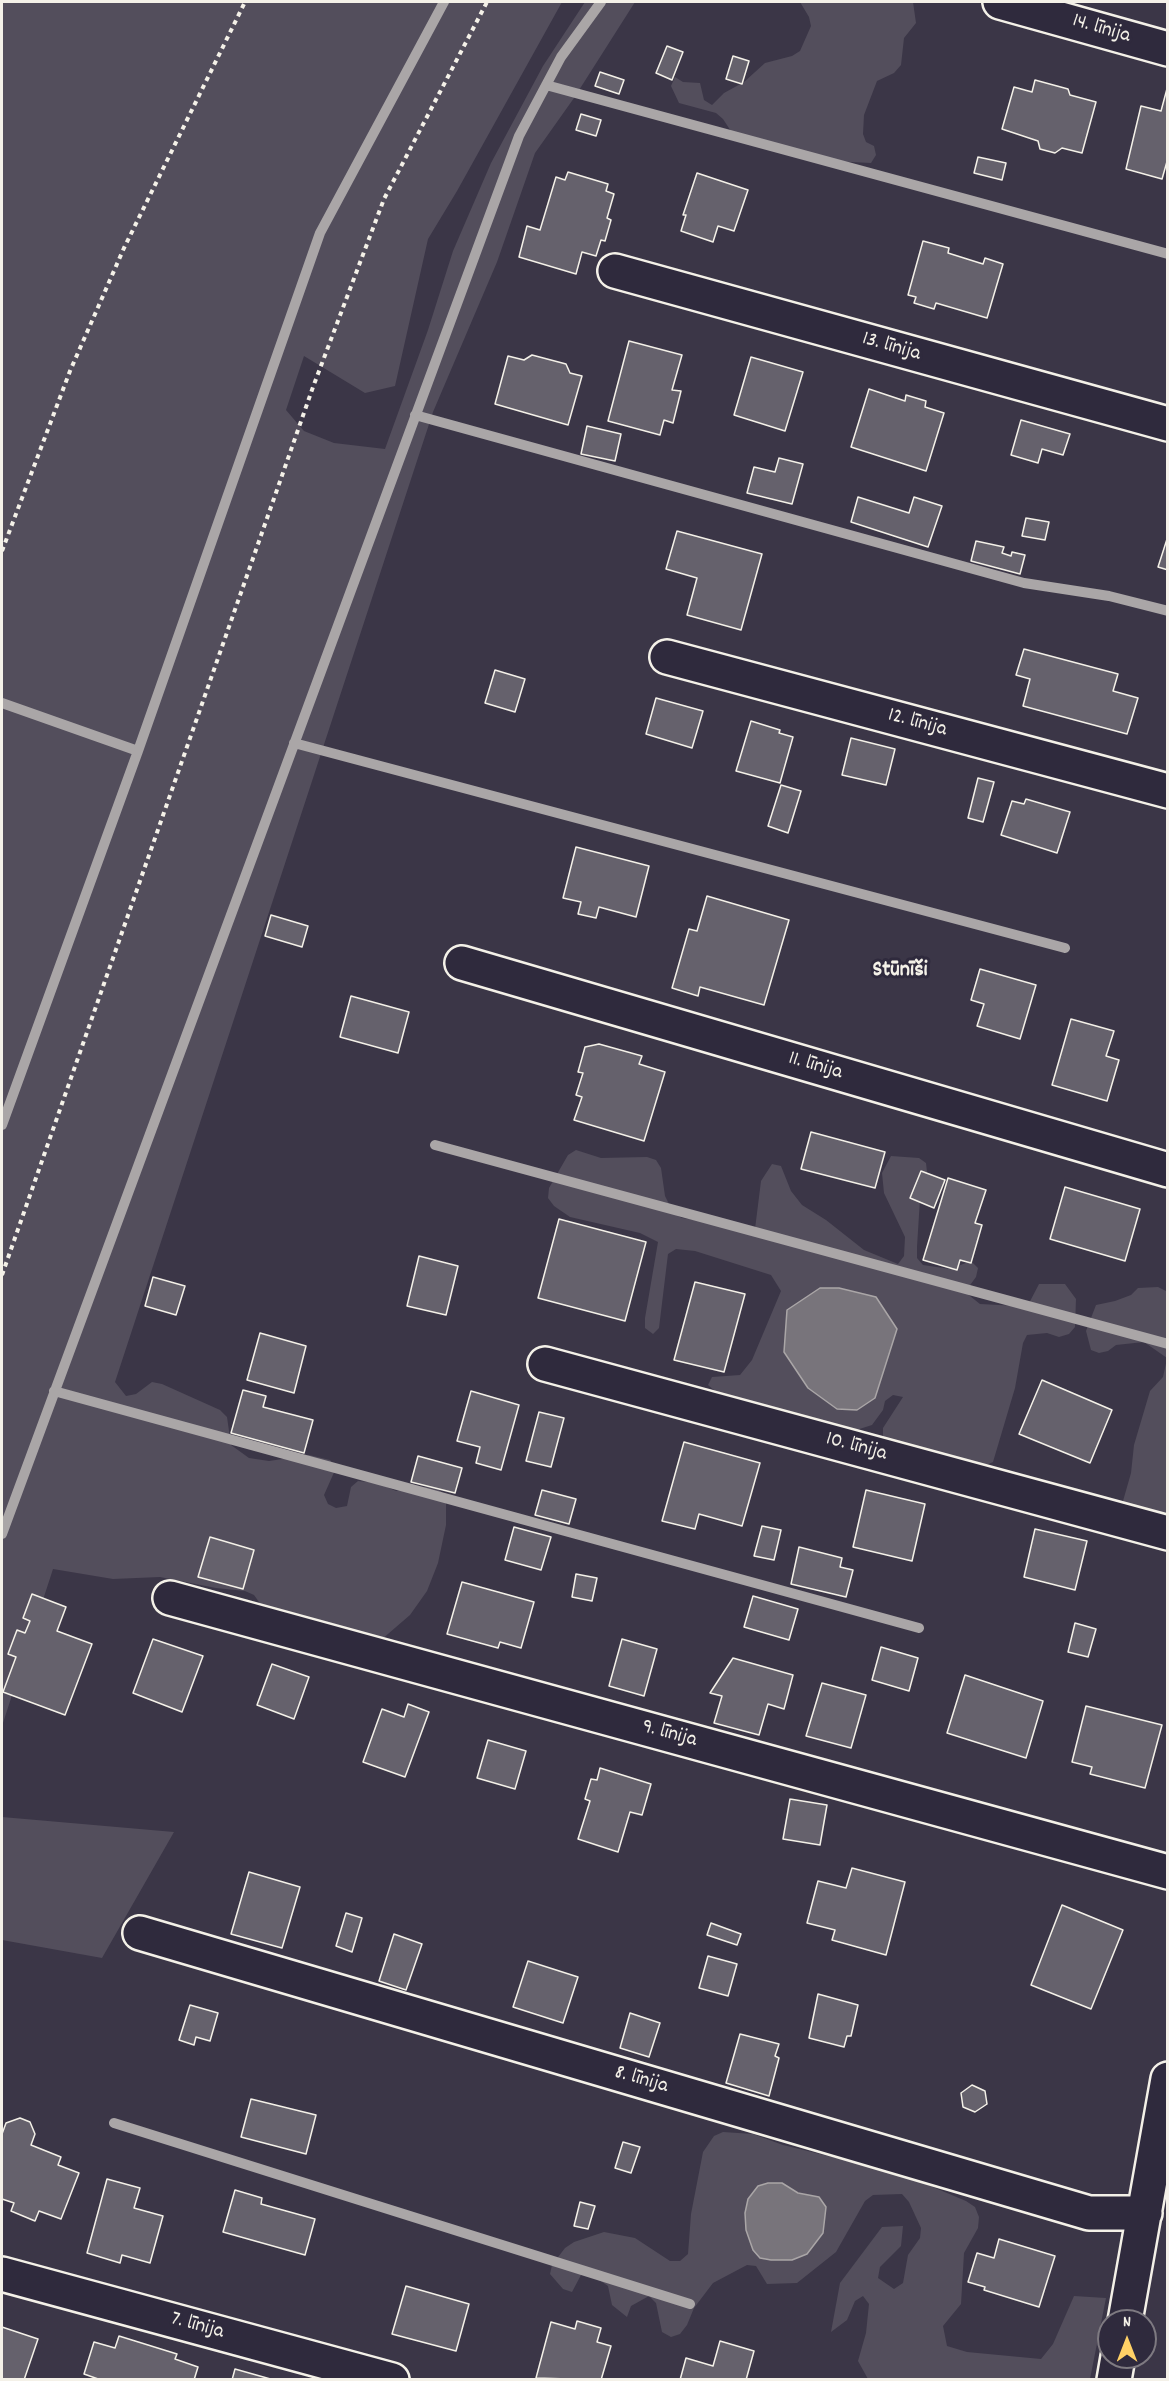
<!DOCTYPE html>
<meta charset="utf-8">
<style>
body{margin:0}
#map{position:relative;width:1169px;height:2381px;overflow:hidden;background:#3b3647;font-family:Dekko,sans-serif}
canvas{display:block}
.frame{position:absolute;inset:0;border:3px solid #f4f1e8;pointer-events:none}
.north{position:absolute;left:1097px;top:2309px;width:60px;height:60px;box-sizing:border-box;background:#2f2a3d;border:2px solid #7e7a81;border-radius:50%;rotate:0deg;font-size:16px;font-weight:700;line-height:24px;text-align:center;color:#f4f1e8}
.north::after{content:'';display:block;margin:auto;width:21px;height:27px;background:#ffd166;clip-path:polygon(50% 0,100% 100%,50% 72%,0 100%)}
</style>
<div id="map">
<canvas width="1169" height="2381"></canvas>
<div class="frame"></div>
<div class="north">N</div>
</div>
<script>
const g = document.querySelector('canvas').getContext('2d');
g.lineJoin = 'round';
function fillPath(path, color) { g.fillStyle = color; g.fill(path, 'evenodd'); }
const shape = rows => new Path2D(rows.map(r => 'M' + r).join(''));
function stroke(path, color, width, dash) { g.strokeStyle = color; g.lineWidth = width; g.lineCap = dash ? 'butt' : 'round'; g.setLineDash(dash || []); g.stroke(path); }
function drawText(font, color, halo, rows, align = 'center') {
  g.font = font + ' Dekko,sans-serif'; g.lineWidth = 6; g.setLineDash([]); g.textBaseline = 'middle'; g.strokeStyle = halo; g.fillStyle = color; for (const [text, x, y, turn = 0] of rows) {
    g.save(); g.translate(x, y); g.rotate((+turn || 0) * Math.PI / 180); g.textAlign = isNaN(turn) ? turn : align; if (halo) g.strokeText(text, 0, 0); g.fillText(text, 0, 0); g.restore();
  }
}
const green = shape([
 [2,2,562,2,457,191,428,239,395,386,365,393,304,356,286,410,304,431,334,443,385,449,428,330,453,251,491,163,543,66,585,2,635,2,574,98,535,153,497,262,433,412,115,1382,126,1396,136,1394,152,1382,162,1384,220,1410,227,1417,231,1445,249,1458,269,1461,309,1455,330,1460,336,1468,324,1495,328,1504,336,1508,347,1506,351,1487,358,1481,378,1483,396,1491,426,1487,437,1488,444,1494,446,1504,446,1525,438,1563,427,1591,410,1615,381,1640,261,1612,259,1602,254,1595,245,1591,216,1588,160,1577,113,1579,53,1569,2,1726],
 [800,2,913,2,916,23,904,38,901,65,894,73,877,81,864,115,863,134,866,142,874,146,876,155,871,163,832,161,786,148,738,142,723,119,716,113,679,103,671,86,675,77,683,82,700,83,704,100,712,105,724,93,744,82,765,63,792,56,800,51,811,26,809,17],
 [576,1150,601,1158,647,1157,656,1160,661,1168,665,1196,674,1214,682,1218,755,1229,761,1181,772,1164,781,1166,791,1191,802,1205,826,1220,864,1250,898,1264,904,1256,905,1237,884,1193,882,1173,891,1156,919,1158,926,1163,927,1172,920,1199,917,1247,917,1258,923,1265,950,1269,971,1261,978,1268,976,1277,965,1292,980,1304,1018,1306,1026,1309,1039,1284,1065,1284,1076,1299,1075,1327,1069,1334,1059,1337,1047,1333,1027,1335,1023,1343,1015,1388,993,1462,984,1466,945,1461,888,1445,883,1437,883,1428,903,1397,893,1395,885,1401,883,1410,872,1425,844,1434,723,1398,708,1385,712,1377,740,1375,752,1360,781,1291,771,1275,695,1251,676,1249,668,1254,659,1328,653,1334,645,1328,645,1318,658,1242,640,1233,570,1217,554,1206,548,1198,549,1188,568,1155],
 [1158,1287,1166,1291,1167,1297,1167,1358,1144,1342,1116,1345,1108,1351,1099,1353,1091,1350,1086,1331,1096,1305,1115,1301,1131,1295,1138,1288],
 [1167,1359,1167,1524,1126,1510,1123,1501,1131,1473,1134,1445,1150,1391,1163,1377],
 [2,1817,174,1832,102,1958,2,1940],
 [723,2132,753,2134,783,2145,902,2174,966,2201,975,2207,979,2217,978,2228,964,2253,961,2304,943,2326,947,2346,967,2352,1041,2359,1053,2344,1074,2296,1106,2298,1090,2379,868,2379,858,2361,866,2333,869,2304,863,2296,855,2301,847,2320,831,2332,840,2283,882,2227,903,2226,901,2246,880,2267,878,2278,894,2289,903,2283,908,2255,920,2238,921,2228,909,2202,902,2194,873,2195,865,2201,836,2252,797,2283,767,2284,756,2266,747,2265,713,2283,694,2308,687,2325,680,2334,671,2337,662,2332,656,2303,649,2296,631,2306,627,2317,612,2305,608,2286,592,2275,581,2275,572,2292,563,2289,550,2274,552,2265,565,2248,574,2242,604,2232,635,2238,670,2261,680,2261,688,2254,691,2214,703,2152,714,2136],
 [768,2183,782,2183,798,2193,819,2197,748,2199,758,2186]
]);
const water = shape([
 [820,1288,839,1288,876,1297,897,1329,875,1398,857,1410,837,1409,808,1388,784,1352,787,1310,820,1288],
 [768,2183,782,2183,798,2193,819,2197,826,2207,823,2233,807,2254,792,2260,771,2260,760,2258,753,2250,746,2230,745,2213,748,2199,758,2186,768,2183]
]);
const stream = shape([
 [546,85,1168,254],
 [415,415,1024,583,1109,596,1168,611],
 [2,703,138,751],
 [294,743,1065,948],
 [2,1125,138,751,320,233,444,2],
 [435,1145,1168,1344],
 [54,1391,919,1628],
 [2,1534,519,136,561,57,601,2],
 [114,2123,690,2304]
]);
const building = shape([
 [667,46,683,52,672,80,656,73,667,46],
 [733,56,749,61,742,84,726,79,733,56],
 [600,72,624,80,619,94,595,86,600,72],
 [1035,80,1068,89,1070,95,1096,102,1082,153,1062,148,1055,153,1040,149,1038,141,1002,129,1014,87,1032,92,1035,80],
 [1168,85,1168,158,1162,179,1126,169,1141,106,1161,111,1168,85],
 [581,114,601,120,596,136,576,130,581,114],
 [978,157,1006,163,1002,180,974,173,978,157],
 [568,172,608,184,606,191,614,194,607,218,611,220,605,241,601,240,596,256,582,252,576,274,519,257,527,226,540,230,556,177,565,180,568,172],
 [697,173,748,190,734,231,718,226,713,242,681,231,686,215,683,215,697,173],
 [923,241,949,248,948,253,983,264,985,258,1003,264,987,318,936,303,934,309,914,303,916,297,908,295,923,241],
 [629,341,682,355,672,390,681,391,673,423,664,420,660,435,608,421,629,341],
 [532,355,566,364,570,373,582,376,568,425,495,404,508,356,524,360,532,355],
 [751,357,803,372,785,431,734,415,751,357],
 [869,389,905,401,906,395,926,401,925,407,944,413,926,471,851,447,869,389],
 [1021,420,1070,434,1063,455,1042,449,1038,463,1011,455,1021,420],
 [587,426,621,434,615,461,581,454,587,426],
 [779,458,803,464,792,504,747,493,754,467,775,472,779,458],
 [858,497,909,513,914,497,942,506,928,547,851,522,858,497],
 [1026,518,1049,522,1045,540,1022,536,1026,518],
 [677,531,762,554,741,630,687,615,697,578,666,569,677,531],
 [1168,536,1168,570,1158,567,1168,536],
 [976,541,1004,547,1002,553,1011,556,1012,552,1025,555,1020,574,971,561,976,541],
 [1024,649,1118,674,1113,691,1138,698,1127,734,1023,706,1030,679,1016,675,1024,649],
 [495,670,525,679,515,712,485,703,495,670],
 [656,698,703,711,692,748,646,734,656,698],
 [751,721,780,730,779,733,793,737,780,783,736,771,751,721],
 [851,738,895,749,886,785,842,775,851,738],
 [978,778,994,782,983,822,968,818,978,778],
 [781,785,801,791,788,833,768,826,781,785],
 [1026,799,1070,812,1057,853,1001,835,1012,801,1024,804,1026,799],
 [576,847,649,866,636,917,599,907,596,918,578,914,581,902,563,898,576,847],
 [707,896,789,920,764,1005,700,987,698,996,672,988,689,929,697,931,707,896],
 [271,915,308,926,302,947,265,936,271,915],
 [980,969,1036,985,1020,1039,977,1026,984,1004,971,1000,980,969],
 [351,996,409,1012,398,1053,340,1037,351,996],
 [1071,1019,1114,1031,1106,1056,1119,1060,1107,1101,1052,1085,1071,1019],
 [599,1044,642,1056,639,1064,665,1072,644,1141,574,1120,582,1097,576,1095,583,1073,578,1072,585,1047,599,1044],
 [811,1132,885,1152,875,1188,801,1169,811,1132],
 [921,1171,945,1180,934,1208,910,1198,921,1171],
 [948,1178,986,1190,975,1223,982,1225,971,1263,960,1260,957,1270,923,1260,948,1178],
 [1065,1187,1140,1209,1125,1261,1050,1239,1065,1187],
 [559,1219,646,1242,625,1321,538,1298,559,1219],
 [419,1256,458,1266,446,1315,407,1306,419,1256],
 [153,1277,185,1286,176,1315,145,1306,153,1277],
 [695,1282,745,1294,724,1372,674,1360,695,1282],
 [260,1333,306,1346,294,1393,247,1380,260,1333],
 [1042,1380,1112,1410,1090,1463,1019,1434,1042,1380],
 [243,1390,266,1396,263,1407,313,1420,304,1453,231,1433,243,1390],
 [471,1391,519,1405,501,1470,476,1463,480,1447,457,1441,471,1391],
 [539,1412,564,1418,551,1467,526,1461,539,1412],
 [684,1442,760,1463,742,1526,699,1514,695,1529,662,1521,684,1442],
 [418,1456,462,1468,455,1493,411,1482,418,1456],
 [542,1490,576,1499,569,1524,535,1515,542,1490],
 [866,1490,925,1504,912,1561,853,1547,866,1490],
 [762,1526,781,1530,774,1560,754,1556,762,1526],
 [514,1527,551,1537,541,1570,505,1560,514,1527],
 [1035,1529,1087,1541,1075,1590,1024,1577,1035,1529],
 [210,1537,254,1550,243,1589,198,1577,210,1537],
 [799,1547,842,1558,840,1567,853,1570,846,1597,791,1584,799,1547],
 [576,1574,597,1578,592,1601,572,1597,576,1574],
 [462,1582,534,1602,521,1648,500,1642,498,1648,447,1634,462,1582],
 [32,1594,66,1607,57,1631,92,1644,65,1715,3,1692,16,1657,8,1654,17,1630,25,1633,30,1621,23,1618,32,1594],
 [753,1596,798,1609,789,1640,744,1627,753,1596],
 [1075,1623,1096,1629,1088,1657,1068,1652,1075,1623],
 [153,1639,203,1656,182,1712,133,1693,153,1639],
 [622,1639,657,1649,644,1696,609,1686,622,1639],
 [881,1647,918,1658,909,1691,872,1680,881,1647],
 [733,1658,793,1675,784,1709,768,1704,759,1735,714,1723,722,1696,710,1693,733,1658],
 [272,1664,309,1677,294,1719,257,1705,272,1664],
 [965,1675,1043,1701,1026,1758,947,1733,965,1675],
 [822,1683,866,1695,851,1748,806,1736,822,1683],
 [408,1704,429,1712,405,1777,363,1762,382,1709,404,1717,408,1704],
 [1086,1706,1162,1725,1145,1788,1090,1774,1092,1767,1072,1762,1086,1706],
 [488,1740,526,1751,515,1789,477,1778,488,1740],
 [600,1768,651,1784,642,1815,630,1812,618,1852,578,1839,590,1801,585,1799,591,1779,597,1780,600,1768],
 [790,1799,827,1805,820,1845,783,1839,790,1799],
 [852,1868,905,1882,886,1955,832,1940,835,1930,807,1923,818,1881,846,1888,852,1868],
 [249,1872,300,1887,282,1948,231,1934,249,1872],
 [1062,1905,1123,1930,1091,2009,1031,1985,1062,1905],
 [346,1913,362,1918,352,1952,336,1946,346,1913],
 [711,1923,741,1934,737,1945,707,1935,711,1923],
 [394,1934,422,1944,406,1990,379,1981,394,1934],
 [708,1956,737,1964,728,1996,699,1988,708,1956],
 [528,1961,578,1977,563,2023,513,2007,528,1961],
 [818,1994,858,2005,851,2036,847,2036,844,2047,809,2038,818,1994],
 [190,2005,218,2013,210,2041,196,2037,194,2045,179,2040,190,2005],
 [630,2013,660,2023,649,2057,620,2048,630,2013],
 [740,2034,779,2044,775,2056,779,2058,769,2096,726,2083,740,2034],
 [972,2085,985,2091,987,2104,975,2112,963,2107,961,2093,972,2085],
 [251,2099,316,2115,306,2154,241,2137,251,2099],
 [20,2118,30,2122,35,2134,31,2145,61,2157,58,2165,79,2173,61,2219,39,2211,35,2221,11,2211,14,2203,2,2199,2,2134,6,2123,20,2118],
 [623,2142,640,2147,631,2173,615,2168,623,2142],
 [107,2179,140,2188,134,2208,163,2216,150,2263,122,2255,120,2263,87,2253,107,2179],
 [235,2190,262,2198,261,2204,315,2219,305,2255,223,2232,235,2190],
 [580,2202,595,2206,588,2229,574,2226,580,2202],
 [999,2239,1055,2256,1039,2307,984,2290,985,2287,968,2282,977,2253,994,2258,999,2239],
 [406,2286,469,2304,456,2351,392,2334,406,2286],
 [577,2321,601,2328,597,2342,611,2346,601,2380,536,2378,551,2322,575,2329,577,2321],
 [2,2327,38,2339,24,2380,2,2380,2,2327],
 [119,2336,177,2354,175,2359,198,2367,194,2380,101,2380,84,2374,94,2342,115,2348,119,2336],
 [720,2341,754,2351,746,2380,680,2380,686,2358,713,2366,720,2341],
 [235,2369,274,2380,232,2380,235,2369]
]);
const path = shape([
 [2,551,70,371,124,248,245,2],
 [2,1275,313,387,384,199,487,2]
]);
const minor = shape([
 [1000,2,1168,49],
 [615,271,1168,424],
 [667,657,1168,791],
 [462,963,1168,1170],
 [545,1364,1168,1533],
 [170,1598,1168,1872],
 [140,1933,1089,2213,1145,2213],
 [2,2274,392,2380],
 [1125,2321,1168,2079],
 [1114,2380,1118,2357]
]);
const streetNames = [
 ["14. līnija",1101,30,16],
 ["13. līnija",891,348,16],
 ["12. līnija",917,724,15],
 ["11. līnija",815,1067,16],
 ["10. līnija",856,1448,15],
 ["9. līnija",669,1735,15],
 ["8. līnija",641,2081,16],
 ["7. līnija",197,2327,15]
];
const neighbourhoodNames = [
 ["Stūnīši",900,972]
];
fillPath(green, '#534e5c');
fillPath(water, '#78747b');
stroke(water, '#aaa6a7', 1.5);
stroke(stream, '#aaa6a7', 10);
fillPath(building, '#65616c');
stroke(building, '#f4f1e8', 1.5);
stroke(minor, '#f4f1e8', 38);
stroke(path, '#f4f1e8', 4, [4.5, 4.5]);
stroke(minor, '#2f2a3d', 33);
drawText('21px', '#f4f1e8', '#2f2a3d', streetNames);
drawText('bold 22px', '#f4f1e8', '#2f2a3d', neighbourhoodNames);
</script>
